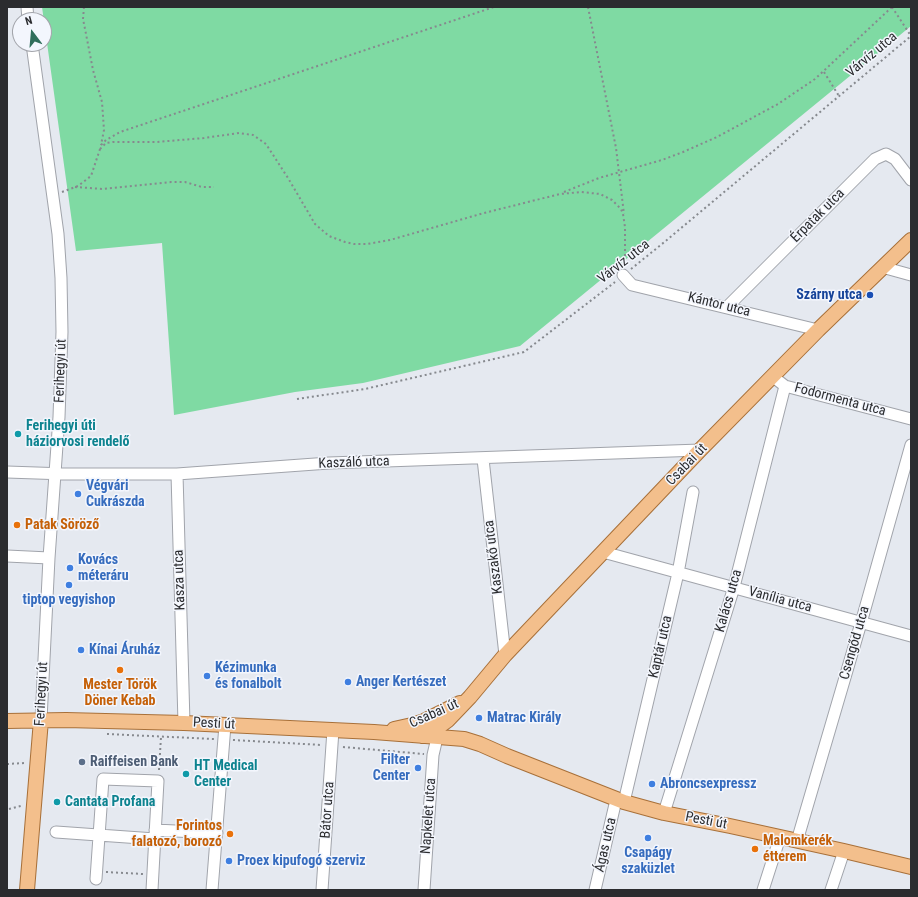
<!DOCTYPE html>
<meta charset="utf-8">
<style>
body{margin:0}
#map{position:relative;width:918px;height:897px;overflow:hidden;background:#e5e9f0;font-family:"Roboto Condensed",sans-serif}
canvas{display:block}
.frame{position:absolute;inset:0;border:8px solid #2b2c2f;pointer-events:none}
.north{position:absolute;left:12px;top:12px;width:40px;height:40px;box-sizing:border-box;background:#f3f6fd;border:1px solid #a3a5ab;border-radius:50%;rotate:344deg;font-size:11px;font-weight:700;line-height:16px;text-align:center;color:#2b2c2f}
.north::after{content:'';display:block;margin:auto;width:14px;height:18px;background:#306e5b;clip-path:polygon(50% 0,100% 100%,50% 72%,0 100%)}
</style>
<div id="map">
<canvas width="918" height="897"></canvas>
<div class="frame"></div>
<div class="north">N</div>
</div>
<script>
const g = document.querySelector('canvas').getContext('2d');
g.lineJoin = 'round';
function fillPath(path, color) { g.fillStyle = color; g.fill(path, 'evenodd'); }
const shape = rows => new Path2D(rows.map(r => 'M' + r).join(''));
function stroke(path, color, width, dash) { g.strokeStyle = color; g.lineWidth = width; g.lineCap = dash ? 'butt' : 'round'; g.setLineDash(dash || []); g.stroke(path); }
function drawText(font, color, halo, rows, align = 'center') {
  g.font = font + ' "Roboto Condensed",sans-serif'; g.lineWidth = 3; g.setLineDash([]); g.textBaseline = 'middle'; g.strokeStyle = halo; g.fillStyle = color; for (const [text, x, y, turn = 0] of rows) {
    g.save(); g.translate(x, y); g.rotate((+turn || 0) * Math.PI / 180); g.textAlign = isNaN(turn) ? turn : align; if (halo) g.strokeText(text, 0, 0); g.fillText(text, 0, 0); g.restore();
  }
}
const green = shape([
 [42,7,911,7,911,26,520,346,363,383,295,392,174,415,162,243,76,251]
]);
const path = shape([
 [84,7,83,19,86,34,93,70,102,102,104,130,101,145],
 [588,7,616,148,624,214],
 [892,7,911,36],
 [824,72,839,96],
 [101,145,106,140,120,132,494,7],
 [100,149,106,143,113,142,156,142,204,138,239,133,253,135,266,144,288,178,315,224,329,236,345,242,354,244,367,244,390,240,484,213,560,194,581,192,600,194,612,200,621,209,623,214,625,227,625,266],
 [75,187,103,189,171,182,185,182,202,187,214,187],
 [62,192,78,186,91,176,100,149],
 [564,192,599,178,662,160,683,152,717,137,778,104,815,79,892,7],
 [631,269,662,244,911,36],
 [297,399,365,389,524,352,615,282],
 [107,734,214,739],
 [233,740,322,745],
 [343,747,424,754],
 [7,764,25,763],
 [159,770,161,737],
 [9,809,21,806],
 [106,872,143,874]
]);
const minor = shape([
 [27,7,28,20],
 [32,44,58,234,61,278,62,332,59,417,49,558,41,720],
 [882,267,911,275],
 [623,275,632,285,818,330],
 [727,307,875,159,886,154,895,159,911,180],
 [772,376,785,386,911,419],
 [483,459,505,655],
 [7,472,66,474,177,474,329,463,700,450],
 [177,474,184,723],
 [603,552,911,636],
 [7,556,49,558],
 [624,802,678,573,693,492],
 [664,813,734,587,785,386],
 [155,830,217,833],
 [56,832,155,839],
 [797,841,861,623,911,445],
 [96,879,103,779,158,781,152,890],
 [212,890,225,725],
 [322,890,333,730],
 [424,890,433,755,436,742],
 [595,890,616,800],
 [763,890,780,837],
 [831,890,844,851]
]);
const major = shape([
 [7,721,66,720,184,723,374,732,464,739,480,744,507,756,624,802,664,813,730,826,844,851,911,867],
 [394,729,412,725,424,721,460,703],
 [422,736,437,728,448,720,470,697,505,655,700,450,818,330,911,240],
 [27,890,41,720]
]);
const markers = [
 [870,295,4,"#1a4fb4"],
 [18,434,4,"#0f9aa8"],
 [78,494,4,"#3f7fe0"],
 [17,525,4,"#e8710a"],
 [70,568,4,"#3f7fe0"],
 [69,585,4,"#3f7fe0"],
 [81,650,4,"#3f7fe0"],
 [120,670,4,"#e8710a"],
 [207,676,4,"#3f7fe0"],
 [348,682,4,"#3f7fe0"],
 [479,718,4,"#3f7fe0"],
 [82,762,4,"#5c6f8a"],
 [418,768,4,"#3f7fe0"],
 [186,774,4,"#0f9aa8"],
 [652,784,4,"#3f7fe0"],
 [57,802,4,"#0f9aa8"],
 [230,834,4,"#e8710a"],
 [648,838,4,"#3f7fe0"],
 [755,849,4,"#e8710a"],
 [229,861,4,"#3f7fe0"]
];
const streetNames = [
 ["Várvíz utca",872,55,-40],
 ["Érpatak utca",818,216,-45],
 ["Várvíz utca",624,262,-38],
 ["Kántor utca",719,305,14],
 ["Ferihegyi út",61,371,-88],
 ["Fodormenta utca",840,400,15],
 ["Kaszáló utca",354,463,-2],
 ["Csabai út",687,465,-46],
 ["Kaszakő utca",494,557,-97],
 ["Kasza utca",180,580,-92],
 ["Vanília utca",780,600,15],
 ["Kalács utca",729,601,-74],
 ["Csengőd utca",855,643,-74],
 ["Kaptár utca",661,647,-77],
 ["Ferihegyi út",42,694,-87],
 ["Csabai út",434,714,-24],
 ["Pesti út",214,724,3],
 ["Bátor utca",328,810,-86],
 ["Napkelet utca",429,816,-86],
 ["Pesti út",706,821,11],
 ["Ágas utca",606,845,-77]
];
const transitNames = [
 ["Szárny utca",862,295]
];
const cultureNames = [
 ["Ferihegyi úti",26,426],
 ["háziorvosi rendelő",26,442],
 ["HT Medical",194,766],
 ["Center",194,782],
 ["Cantata Profana",65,802]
];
const shopNames = [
 ["Végvári",86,486],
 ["Cukrászda",86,502],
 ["Kovács",78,560],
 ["méteráru",78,576],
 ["tiptop vegyishop",69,600,"center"],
 ["Kínai Áruház",89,650],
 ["Kézimunka",215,668],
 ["és fonalbolt",215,684],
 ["Anger Kertészet",356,682],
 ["Matrac Király",487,718],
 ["Filter",410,760,"right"],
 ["Center",410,776,"right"],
 ["Abroncsexpressz",660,784],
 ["Csapágy",648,853,"center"],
 ["szaküzlet",648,869,"center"],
 ["Proex kipufogó szerviz",237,861]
];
const foodNames = [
 ["Patak Söröző",25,525],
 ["Mester Török",120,685,"center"],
 ["Döner Kebab",120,701,"center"],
 ["Forintos",222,826,"right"],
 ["falatozó, borozó",222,842,"right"],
 ["Malomkerék",763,841],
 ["étterem",763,857]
];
const serviceNames = [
 ["Raiffeisen Bank",90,762]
];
fillPath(green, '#7fdaa3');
stroke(minor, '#a1a4ab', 13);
stroke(major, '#a87039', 16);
stroke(path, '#86898e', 2, [2, 3]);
stroke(minor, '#fff', 11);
stroke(major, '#f3bf8c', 14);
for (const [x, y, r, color] of markers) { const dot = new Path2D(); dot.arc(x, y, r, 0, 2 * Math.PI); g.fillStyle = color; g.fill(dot); stroke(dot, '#f3f6fd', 1.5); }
drawText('14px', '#2b2c2f', '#f3f6fd', streetNames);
drawText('bold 14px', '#164399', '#f3f6fd', transitNames, 'right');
drawText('bold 14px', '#0d838f', '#f3f6fd', cultureNames, 'left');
drawText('bold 14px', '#366cbe', '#f3f6fd', shopNames, 'left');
drawText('bold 14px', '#c56008', '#f3f6fd', foodNames, 'left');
drawText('bold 14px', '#4e5e75', '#f3f6fd', serviceNames, 'left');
</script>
